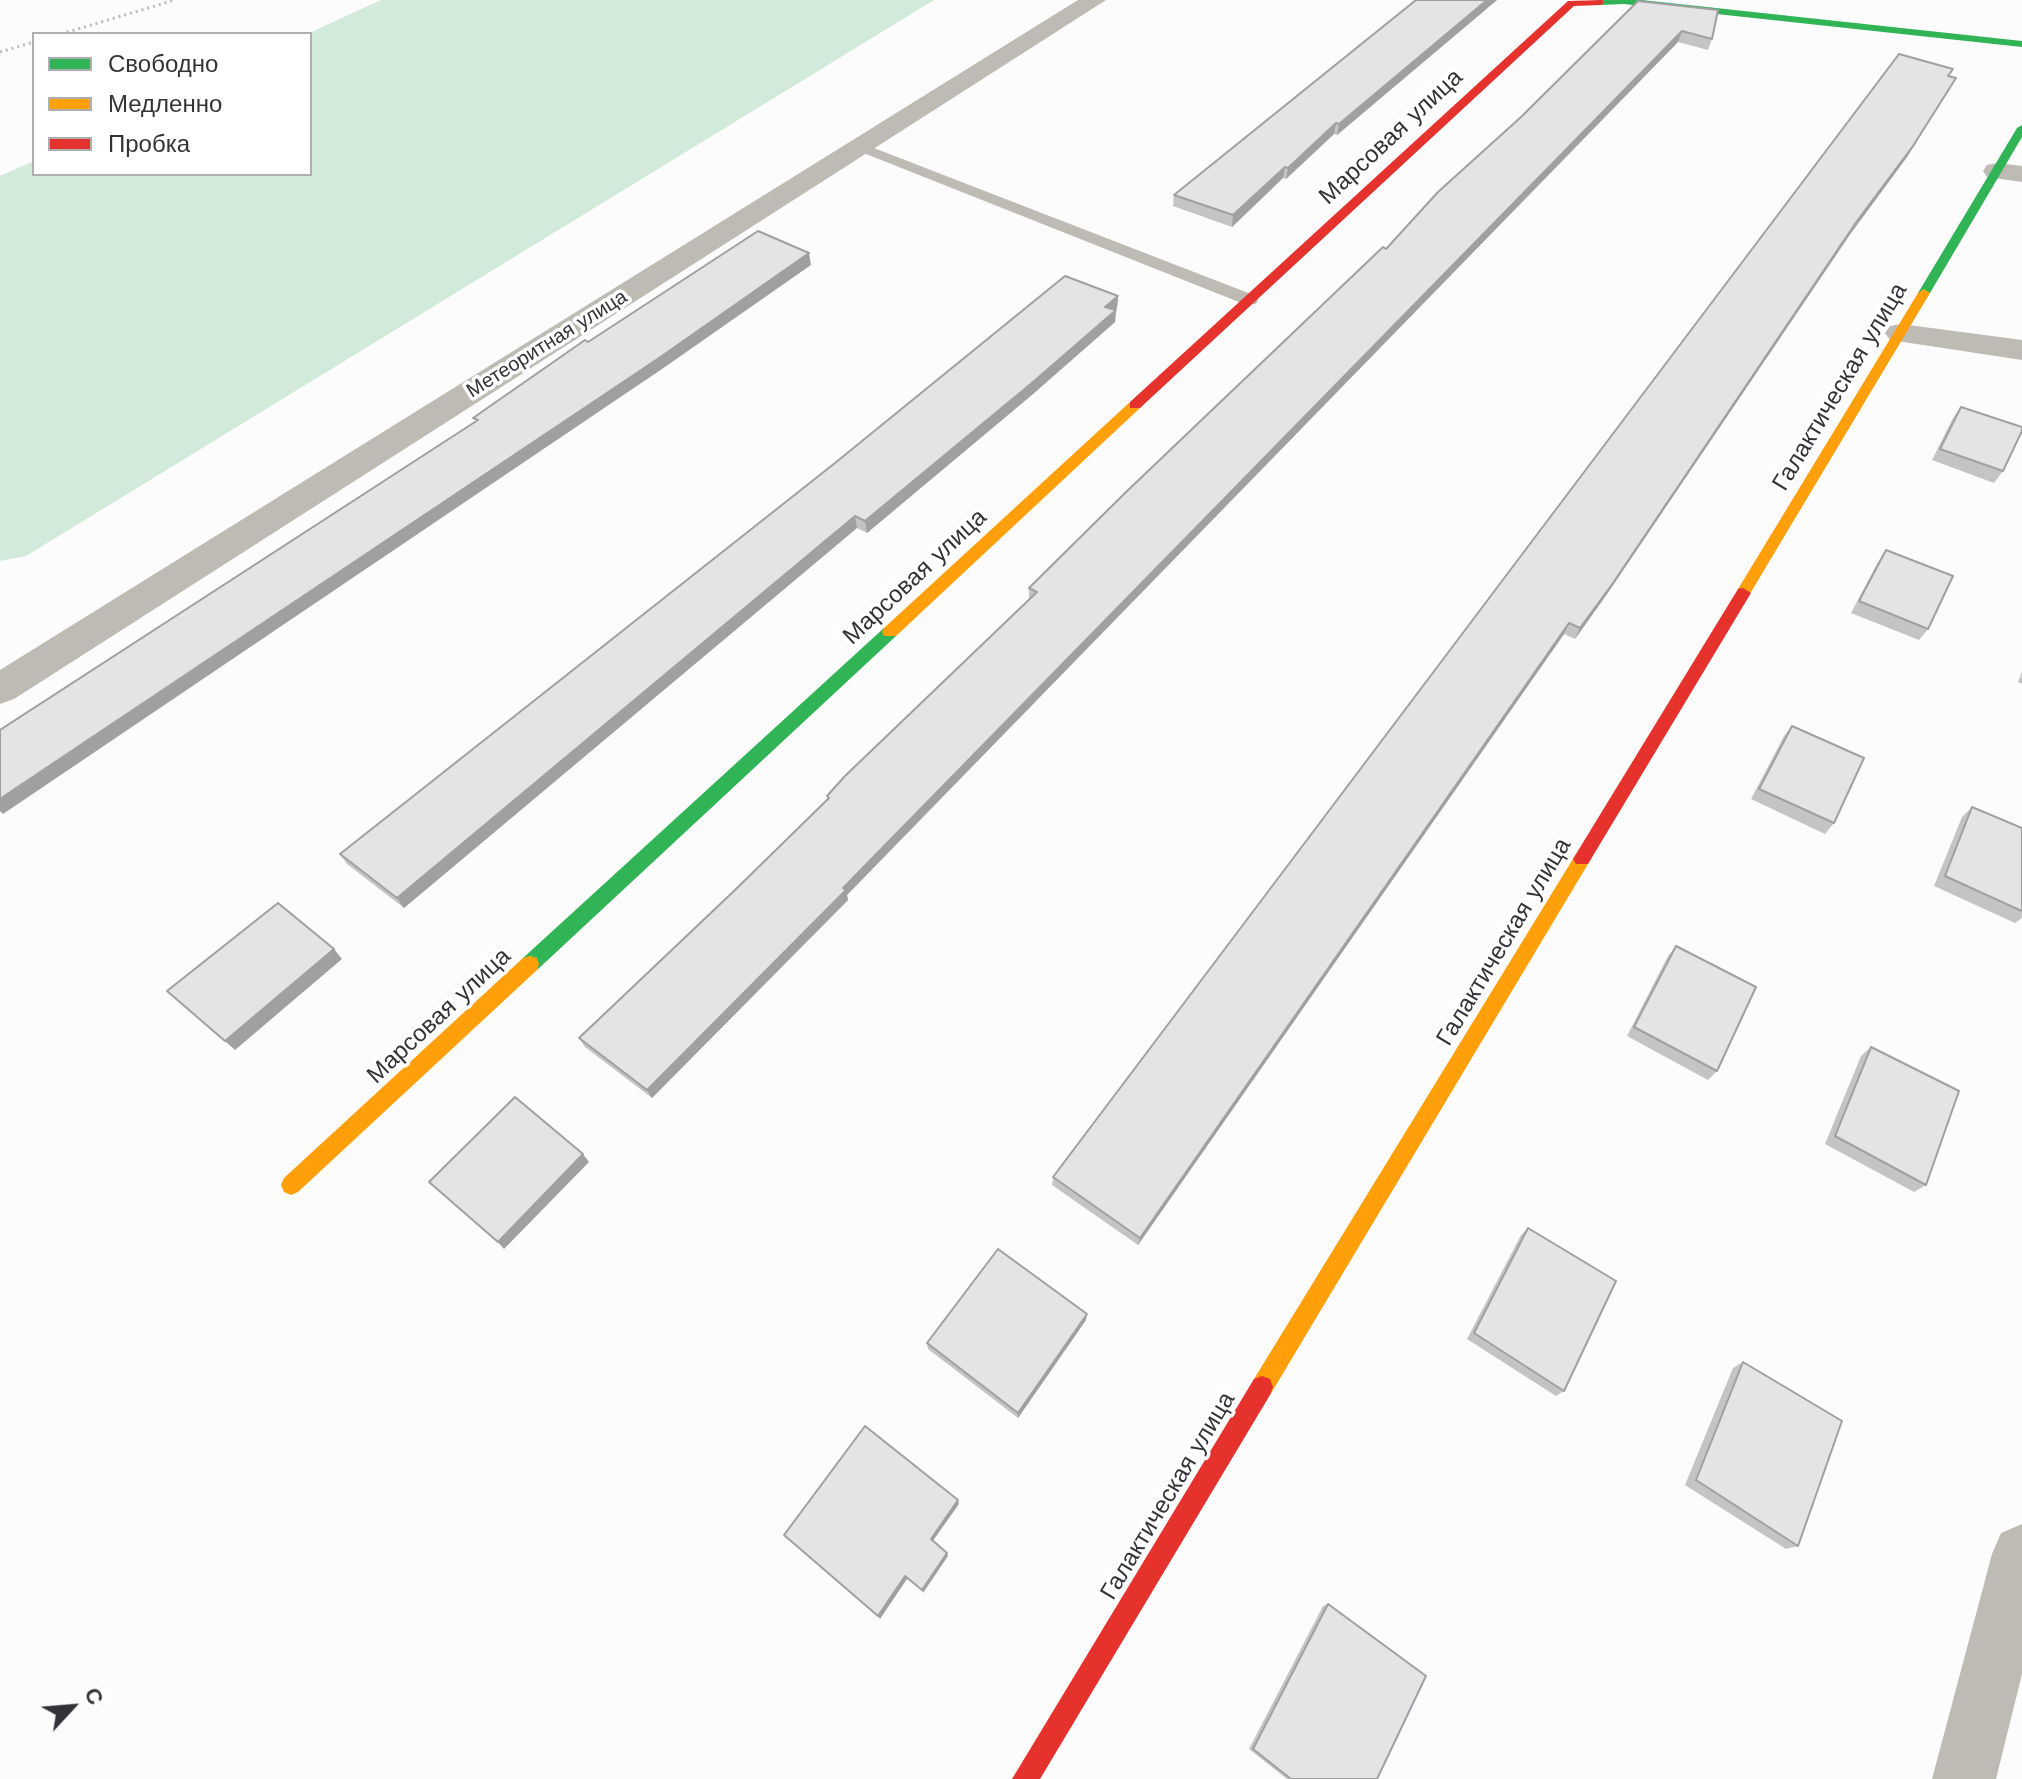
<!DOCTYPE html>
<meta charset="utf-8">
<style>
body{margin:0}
#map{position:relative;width:2022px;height:1779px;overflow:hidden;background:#fcfcfd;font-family:"Work Sans",sans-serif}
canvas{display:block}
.legend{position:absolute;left:32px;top:32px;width:280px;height:144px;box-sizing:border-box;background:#fff;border:2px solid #aeadb0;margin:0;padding:10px 14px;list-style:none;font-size:24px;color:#343339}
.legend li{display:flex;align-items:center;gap:16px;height:40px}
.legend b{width:40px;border:2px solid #aeadb0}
.north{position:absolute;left:32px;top:1667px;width:80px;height:80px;-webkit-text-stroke:6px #fff;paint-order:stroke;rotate:64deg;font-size:22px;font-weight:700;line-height:32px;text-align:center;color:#343339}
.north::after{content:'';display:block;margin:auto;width:28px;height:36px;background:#343339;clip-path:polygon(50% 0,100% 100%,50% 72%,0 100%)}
</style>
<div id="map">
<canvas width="2022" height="1779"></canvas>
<ul class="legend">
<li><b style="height:10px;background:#30b455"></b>Свободно</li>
<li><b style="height:10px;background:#ff9f0a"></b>Медленно</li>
<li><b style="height:10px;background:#e5322d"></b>Пробка</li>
</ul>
<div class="north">С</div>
</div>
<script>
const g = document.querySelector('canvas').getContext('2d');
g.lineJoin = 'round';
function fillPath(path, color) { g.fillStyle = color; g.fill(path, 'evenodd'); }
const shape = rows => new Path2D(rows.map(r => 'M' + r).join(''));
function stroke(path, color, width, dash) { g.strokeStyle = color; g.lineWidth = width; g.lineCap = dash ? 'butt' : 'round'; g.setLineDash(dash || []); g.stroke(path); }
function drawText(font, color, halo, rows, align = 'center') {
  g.font = font + ' "Work Sans",sans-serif'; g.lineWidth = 7; g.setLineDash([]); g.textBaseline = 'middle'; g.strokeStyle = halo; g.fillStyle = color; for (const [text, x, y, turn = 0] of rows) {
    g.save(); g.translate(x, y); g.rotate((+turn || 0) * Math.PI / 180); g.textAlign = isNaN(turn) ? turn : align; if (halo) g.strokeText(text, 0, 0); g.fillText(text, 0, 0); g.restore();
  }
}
const green = shape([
 [381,0,934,0,26,556,0,561,0,176,34,161,34,174,310,174,310,34,307,34]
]);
const path = shape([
 [61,34,175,0],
 [0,52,34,42]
]);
const lane = shape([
 [861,143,1256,296,1258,300,1256,304,1244,304,856,150,856,144,861,143]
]);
const street = shape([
 [1078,0,1106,0,14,699,0,704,0,670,1078,0],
 [1997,163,2022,166,2022,182,1987,177,1983,171,1987,165,1997,163],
 [1901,324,2022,340,2022,360,1890,340,1885,333,1890,326,1901,324],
 [2022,1524,2022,1674,1996,1779,1932,1779,1992,1554,2001,1533,2022,1524]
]);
const fast = shape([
 [1597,0,1642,0,2022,41,2022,47,1624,4,1600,5,1597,4,1597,0],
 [2022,125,2022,137,1930,293,1920,296,1918,293,2017,128,2022,125],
 [890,626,898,632,896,636,537,970,530,972,523,970,521,964,523,958,884,628,890,626]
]);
const slow = shape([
 [1924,289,1930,293,1748,597,1738,597,1738,589,1918,293,1924,289],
 [1135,401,1142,405,1140,408,896,636,884,636,882,632,884,628,1130,402,1135,401],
 [1582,852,1588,854,1591,859,1588,864,1270,1395,1262,1398,1254,1395,1251,1387,1254,1379,1576,854,1582,852],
 [530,956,537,958,539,964,537,970,298,1192,291,1195,284,1192,281,1185,284,1178,523,958,530,956]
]);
const jam = shape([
 [1603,0,1603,4,1600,5,1574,6,1140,408,1130,408,1130,402,1568,1,1603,0],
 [1743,588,1751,593,1588,864,1576,864,1573,859,1576,854,1738,589,1743,588],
 [1262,1376,1270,1379,1273,1387,1270,1395,1040,1779,1012,1779,1254,1379,1262,1376]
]);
const wall = shape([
 [1416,0,1497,0,1337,135,1334,134,1286,179,1283,178,1232,227,1173,206,1174,195],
 [1638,1,1712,39,1708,50,1678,42,847,895,848,900,652,1098,585,1047,579,1038,735,890,828,799,827,796,1029,599,1029,588,1386,249],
 [1953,69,1949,76,1956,78,1907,157,1851,233,1607,594,1575,639,1564,634,1138,1245,1052,1185,1053,1177],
 [1118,296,1117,308,1114,310,1116,310,1115,322,1033,394,867,533,857,528,404,908,347,864,340,854],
 [1961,407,2003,471,1994,483,1932,460,1953,418],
 [1886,550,1928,629,1919,640,1851,613,1878,562],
 [2022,672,2022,684,2018,682],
 [1792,726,1834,823,1825,834,1751,799,1784,736],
 [1972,807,2022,828,2022,918,2015,923,1934,886,1962,817],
 [1676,946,1717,1071,1708,1080,1627,1036,1668,956],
 [1871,1047,1926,1185,1914,1192,1825,1144,1861,1056],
 [1528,1228,1564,1391,1556,1396,1467,1339,1521,1235],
 [1086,1320,1018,1418,928,1349,927,1343],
 [1743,1362,1798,1546,1786,1549,1685,1485,1733,1368],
 [1328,1604,1377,1779,1287,1779,1249,1749,1323,1606]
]);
const shadedWall = shape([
 [1487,0,1497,0,1337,135,1339,124],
 [1682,31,1678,42,847,895,848,900,652,1098,647,1090,843,888],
 [1956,78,1907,157,1851,233,1607,594,1575,639,1580,628],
 [1336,123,1334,134,1286,179,1288,168],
 [1285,167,1283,178,1232,227,1233,215],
 [809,253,811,265,662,369,3,814,0,811,0,799],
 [1118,296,1117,308,1105,318,1105,307],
 [1116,310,1115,322,1033,394,867,533,865,521],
 [855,516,857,528,404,908,397,898],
 [1569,623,1564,634,1138,1245,1140,1238],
 [334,949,342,959,235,1050,225,1041],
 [583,1154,589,1162,504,1249,498,1242],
 [1087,1314,1086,1320,1018,1418,1018,1413],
 [958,1500,959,1504,932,1542,931,1539],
 [947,1553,948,1556,923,1593,922,1590],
 [905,1576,907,1579,880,1619,878,1616]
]);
const building = shape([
 [1416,0,1487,0,1339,124,1336,123,1288,168,1285,167,1233,215,1174,195,1416,0],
 [1638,1,1718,10,1712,39,1682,31,843,888,846,890,647,1090,579,1038,735,890,829,798,827,796,845,776,1037,592,1029,588,1125,493,1383,247,1386,249,1438,192,1521,117,1638,1],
 [1899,54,1953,69,1948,76,1956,78,1913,146,1857,221,1613,583,1580,628,1569,623,1140,1238,1053,1177,1899,54],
 [758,231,809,253,659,358,0,799,0,730,478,420,473,418,585,340,588,342,758,231],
 [1065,276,1118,296,1105,307,1116,310,1033,382,865,521,855,516,397,898,340,854,835,463,1065,276],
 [1961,407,2022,427,2022,431,2003,471,1940,449,1961,407],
 [1886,550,1953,576,1928,629,1859,601,1886,550],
 [1792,726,1864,758,1834,823,1759,789,1792,726],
 [1972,807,2022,828,2022,911,1945,876,1972,807],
 [278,903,334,949,225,1041,167,991,278,903],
 [1676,946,1756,987,1717,1071,1634,1027,1676,946],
 [1871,1047,1959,1091,1926,1185,1835,1136,1871,1047],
 [515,1097,583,1154,498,1242,429,1182,515,1097],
 [1528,1228,1616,1281,1564,1391,1474,1333,1528,1228],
 [998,1249,1087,1314,1018,1413,927,1343,998,1249],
 [1743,1362,1842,1421,1798,1546,1696,1480,1743,1362],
 [865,1426,958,1500,931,1539,947,1553,922,1590,905,1576,878,1616,784,1535,865,1426],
 [1328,1604,1426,1676,1377,1779,1291,1779,1253,1749,1328,1604]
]);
const farStreetnames = [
 ["Метеоритная улица",547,344,-32]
];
const streetNames = [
 ["Марсовая улица",1391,137,-43],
 ["Галактическая улица",1840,387,-59],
 ["Марсовая улица",915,577,-43],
 ["Галактическая улица",1504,942,-59],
 ["Марсовая улица",439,1016,-43],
 ["Галактическая улица",1168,1496,-59]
];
fillPath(green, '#d1ead9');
stroke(path, '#bbbab5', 3, [2, 4]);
fillPath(lane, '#bdbbb3');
fillPath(street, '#bdbbb3');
fillPath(fast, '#30b455');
fillPath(slow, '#ff9f0a');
fillPath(jam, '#e5322d');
fillPath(wall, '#c4c4c7');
fillPath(shadedWall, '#a0a0a2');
fillPath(building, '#e4e4e7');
stroke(building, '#a0a0a2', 2);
drawText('20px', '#343339', '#fff', farStreetnames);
drawText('24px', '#343339', '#fff', streetNames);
</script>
